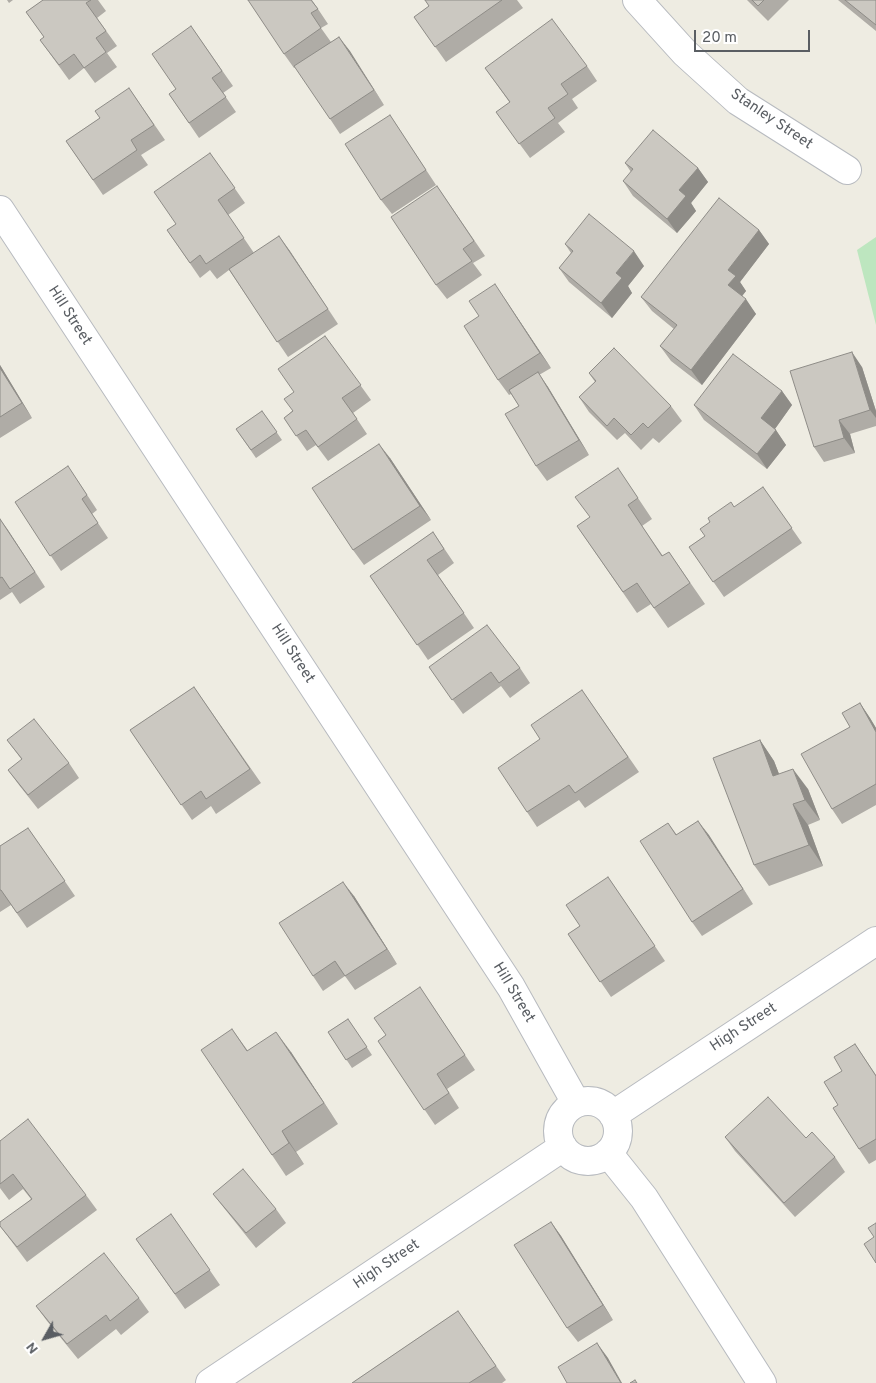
<!DOCTYPE html>
<style>
body{margin:0}
#map{position:relative;width:876px;height:1383px;overflow:hidden;background:#eeece2;font-family:Overpass,sans-serif}
canvas{display:block}
.north{position:absolute;left:20px;top:1313px;width:50px;height:50px;-webkit-text-stroke:4px #fff;paint-order:stroke;rotate:232deg;font-size:14px;font-weight:700;line-height:20px;text-align:center;color:#5a5e63}
.north::after{content:'';display:block;margin:auto;width:18px;height:22px;background:#5a5e63;clip-path:polygon(50% 0,100% 100%,50% 72%,0 100%)}
.scale{position:absolute;left:694px;top:30px;width:116px;height:22px;box-sizing:border-box;border:2px solid #5a5e63;border-top:0;padding-left:6px;font-size:15px;line-height:18px;white-space:nowrap;color:#5a5e63;-webkit-text-stroke:4px #fff;paint-order:stroke}
</style>
<div id="map">
<canvas width="876" height="1383"></canvas>
<div class="north">N</div>
<div class="scale">20 m</div>
</div>
<script>
const g = document.querySelector('canvas').getContext('2d');
g.lineJoin = 'round';
function fillPath(path, color) { g.fillStyle = color; g.fill(path, 'evenodd'); }
const shape = rows => new Path2D(rows.map(r => 'M' + r).join(''));
function stroke(path, color, width, dash) { g.strokeStyle = color; g.lineWidth = width; g.lineCap = dash ? 'butt' : 'round'; g.setLineDash(dash || []); g.stroke(path); }
function drawText(font, color, halo, rows, align = 'center') {
  g.font = font + ' Overpass,sans-serif'; g.lineWidth = 4.5; g.setLineDash([]); g.textBaseline = 'middle'; g.strokeStyle = halo; g.fillStyle = color; for (const [text, x, y, turn = 0] of rows) {
    g.save(); g.translate(x, y); g.rotate((+turn || 0) * Math.PI / 180); g.textAlign = isNaN(turn) ? turn : align; if (halo) g.strokeText(text, 0, 0); g.fillText(text, 0, 0); g.restore();
  }
}
const green = shape([
 [876,237,876,325,857,250]
]);
const minor = shape([
 [637,0,685,53,738,101,847,170],
 [0,210,511,987,576,1103],
 '558 1131a30 30 0 1 1 60 0a30 30 0 1 1-60 0Z',
 [613,1115,876,941],
 [608,1153,644,1198,762,1383],
 [210,1383,563,1147]
]);
const wall = shape([
 [7,0,13,0,9,3],
 [43,0,98,0,106,11,97,18,117,46,107,53,117,67,95,83,84,68,69,80,40,40,44,37,26,12],
 [312,0,328,24,321,28,331,42,339,37,384,105,340,134,296,67,294,68,284,54],
 [425,0,517,0,523,8,446,62,414,17,429,6],
 [747,0,789,0,768,21],
 [838,0,876,0,876,31],
 [191,26,233,86,223,93,236,112,199,138,169,94,176,89],
 [587,66,597,81,572,99,578,108,558,123,565,132,530,158,496,112,510,103,485,68],
 [129,88,165,140,141,155,148,165,103,195,66,141,100,118],
 [390,115,436,185,392,214,381,200],
 [210,153,245,203,228,215,254,253,279,236,338,324,288,357,229,270,217,279,210,270,200,278,167,230,176,224],
 [625,163,698,168,708,182,691,203,696,211,677,233,633,196,623,181,631,172],
 [437,186,485,256,473,263,482,275,447,299,436,285],
 [759,230,769,244,740,282,746,291,742,296,756,314,702,385,671,361,660,346,674,329,652,311,641,297],
 [565,244,644,266,628,286,632,293,612,318,569,282,559,268,571,253],
 [505,299,551,368,539,375,548,387,589,455,547,481,536,466,519,406,511,394,509,395,498,380],
 [325,336,371,400,353,413,367,434,328,461,316,445,307,451,284,418,292,411,294,392],
 [0,365,32,418,0,438],
 [862,367,876,411,876,426,850,434,855,453,824,462,814,447],
 [589,373,671,406,682,421,659,443,653,438,641,450,625,433,617,440,589,412,579,397,595,382],
 [782,391,792,405,775,429,786,445,767,469,704,420,694,405],
 [262,411,282,440,256,458,236,429],
 [390,458,431,520,364,565,353,550],
 [78,481,97,510,92,514,108,538,61,571,15,502],
 [763,487,802,543,724,597,689,547,705,536,735,507],
 [632,489,652,519,642,526,663,556,669,552,705,604,668,628,651,604,637,613,577,526],
 [0,519,45,587,20,604,12,592,0,600],
 [433,532,454,563,438,575,474,628,428,660,370,576],
 [429,667,520,668,530,683,510,698,501,686,463,714],
 [194,687,261,783,216,814,211,806,192,820,130,730],
 [582,690,639,772,585,808,579,800,537,827,527,812,540,739],
 [860,703,870,718,876,728,876,805,842,824,832,809,850,727],
 [7,740,69,763,79,778,38,809,19,785,8,770,22,760],
 [760,740,774,761,779,774,808,789,820,820,808,825,823,866,769,886,754,865],
 [698,821,753,904,702,936,692,922,668,823,677,835],
 [28,828,75,896,27,928,11,905,0,912,0,846],
 [608,877,665,961,611,997,568,934,580,926],
 [354,896,397,964,355,990,345,976,323,991,313,976],
 [430,1002,475,1070,447,1089,459,1108,435,1125,378,1041],
 [348,1019,372,1055,352,1068,328,1032],
 [232,1029,248,1051,291,1052,338,1124,296,1152,304,1164,286,1176,272,1155],
 [855,1044,876,1075,876,1160,869,1164,859,1149,838,1105,842,1071],
 [725,1137,806,1138,835,1157,845,1172,795,1217,735,1151],
 [0,1141,86,1195,97,1210,27,1262,0,1226,31,1199,23,1189,9,1200,0,1188],
 [213,1194,276,1209,286,1223,256,1248,224,1208],
 [171,1214,220,1285,185,1309,136,1239],
 [551,1222,561,1236,613,1320,578,1342,567,1328],
 [139,1298,149,1312,121,1335,116,1329,78,1359,47,1321,36,1306],
 [458,1311,506,1380,502,1383,352,1383]
]);
const shadedWall = shape([
 [339,37,350,51,384,105,374,90],
 [698,168,708,182,691,203,696,211,677,233,667,219,679,190],
 [759,230,769,244,740,282,746,291,739,300,728,285,728,270],
 [279,236,290,251,338,324,328,309],
 [634,251,644,266,628,286,632,293,612,318,601,303,616,273],
 [495,284,551,368,540,353],
 [746,299,756,314,702,385,691,370],
 [852,352,862,367,876,411,876,418,870,410],
 [0,365,32,418,22,403,0,368],
 [538,372,548,387,589,455,579,440],
 [782,391,792,405,772,433,761,418],
 [839,420,850,434,855,453,844,438],
 [776,430,786,445,767,469,757,454],
 [379,444,390,458,431,520,420,506],
 [0,519,8,530,45,587,35,572],
 [860,703,870,718,876,728,876,732],
 [760,740,774,761,788,797,773,776],
 [793,769,808,789,820,820,805,800],
 [793,804,808,825,823,866,809,845],
 [698,821,709,835,753,904,743,889],
 [343,882,354,896,397,964,387,949],
 [276,1032,291,1052,338,1124,324,1103],
 [282,1131,304,1164,289,1143],
 [551,1222,561,1236,613,1320,603,1305],
 [597,1343,608,1358,622,1383,621,1383]
]);
const building = shape([
 [43,0,91,0,86,3,106,31,96,38,106,52,84,68,74,54,59,65,40,40,44,37,26,12,43,0],
 [248,0,311,0,318,9,311,13,321,28,284,54,248,0],
 [425,0,502,0,435,47,414,17,429,6,425,0],
 [752,0,764,0,758,6,752,0],
 [845,0,876,0,876,25,845,0],
 [552,19,587,66,561,84,568,94,548,108,555,118,519,144,496,112,510,102,485,68,552,19],
 [191,26,222,71,212,78,226,97,189,123,169,94,176,89,152,54,191,26],
 [339,37,374,90,330,119,294,66,339,37],
 [129,88,154,125,131,140,137,150,93,180,66,141,100,118,95,111,129,88],
 [390,115,426,170,381,200,345,144,390,115],
 [653,130,698,168,679,190,686,196,667,219,623,181,633,169,625,163,653,130],
 [210,153,235,188,218,200,244,238,206,264,200,255,190,263,167,230,176,224,154,192,210,153],
 [437,186,474,241,463,249,472,261,436,285,391,217,437,186],
 [719,198,759,230,728,270,736,276,728,285,746,299,691,370,660,346,677,325,641,297,719,198],
 [589,214,634,251,616,273,622,278,601,303,559,268,573,251,565,244,589,214],
 [279,236,328,309,277,342,229,269,279,236],
 [495,284,540,353,498,380,464,326,479,316,469,301,495,284],
 [325,336,361,385,342,398,357,419,318,447,306,430,296,436,284,418,293,411,284,399,294,392,278,369,325,336],
 [614,348,671,406,648,428,643,423,631,435,614,418,607,426,579,397,596,381,589,373,614,348],
 [852,352,870,410,839,420,844,438,814,447,790,371,852,352],
 [733,354,782,391,761,418,776,430,757,454,694,405,733,354],
 [0,368,22,403,0,417,0,368],
 [538,372,579,440,536,466,505,414,519,406,509,390,538,372],
 [262,411,277,432,251,450,236,429,262,411],
 [379,444,420,506,353,550,312,488,379,444],
 [68,466,87,495,82,499,98,523,50,556,15,502,68,466],
 [618,468,638,498,628,505,662,556,669,552,690,583,654,608,637,583,623,592,577,526,590,517,575,497,618,468],
 [763,487,792,528,713,582,689,547,705,536,700,529,710,522,708,518,731,502,734,507,763,487],
 [0,519,35,572,10,589,2,577,0,578,0,519],
 [433,532,444,549,427,560,464,613,417,645,370,576,433,532],
 [487,625,520,668,499,683,491,672,452,700,429,667,487,625],
 [194,687,250,769,206,799,201,791,181,805,130,730,194,687],
 [582,690,628,757,575,793,569,785,527,812,498,768,540,739,531,725,582,690],
 [860,703,876,732,876,784,832,809,801,754,850,727,842,713,860,703],
 [34,719,69,763,28,795,8,770,22,759,7,740,34,719],
 [760,740,773,776,793,769,805,800,793,804,809,845,754,865,713,758,760,740],
 [698,821,743,889,692,922,640,841,668,823,676,835,698,821],
 [28,828,65,881,17,913,1,890,0,890,0,846,28,828],
 [608,877,655,946,600,982,568,934,580,926,566,905,608,877],
 [343,882,387,949,345,976,335,961,313,976,279,923,343,882],
 [420,987,465,1055,437,1074,449,1093,424,1110,378,1041,386,1035,374,1018,420,987],
 [348,1019,367,1047,346,1060,328,1032,348,1019],
 [232,1029,247,1051,276,1032,324,1103,282,1131,289,1143,272,1155,201,1050,232,1029],
 [855,1044,876,1076,876,1139,859,1149,833,1108,838,1105,824,1082,842,1071,834,1057,855,1044],
 [768,1097,806,1138,812,1132,835,1157,784,1203,725,1137,768,1097],
 [28,1119,86,1195,17,1247,0,1226,0,1222,32,1199,13,1174,0,1184,0,1141,28,1119],
 [243,1169,276,1209,246,1233,213,1194,243,1169],
 [171,1214,210,1270,175,1294,136,1239,171,1214],
 [551,1222,603,1305,567,1328,514,1245,551,1222],
 [876,1223,876,1263,864,1244,874,1237,868,1228,876,1223],
 [104,1253,139,1298,110,1321,106,1315,67,1344,36,1306,104,1253],
 [458,1311,496,1366,469,1383,352,1383,458,1311],
 [597,1343,621,1383,567,1383,558,1367,597,1343],
 [635,1380,637,1383,630,1383,635,1380]
]);
const streetNames = [
 ["Stanley Street",771,120,34],
 ["Hill Street",69,316,57],
 ["Hill Street",292,654,57],
 ["Hill Street",513,993,59],
 ["High Street",744,1028,-33],
 ["High Street",387,1265,-34]
];
fillPath(green, '#bde6bf');
stroke(minor, '#b7babf', 30);
stroke(minor, '#fff', 28);
fillPath(wall, '#afaca6');
fillPath(shadedWall, '#8e8c87');
fillPath(building, '#cbc8c1');
stroke(building, '#8e8c87', 1);
drawText('15px', '#5a5e63', '#fff', streetNames);
</script>
